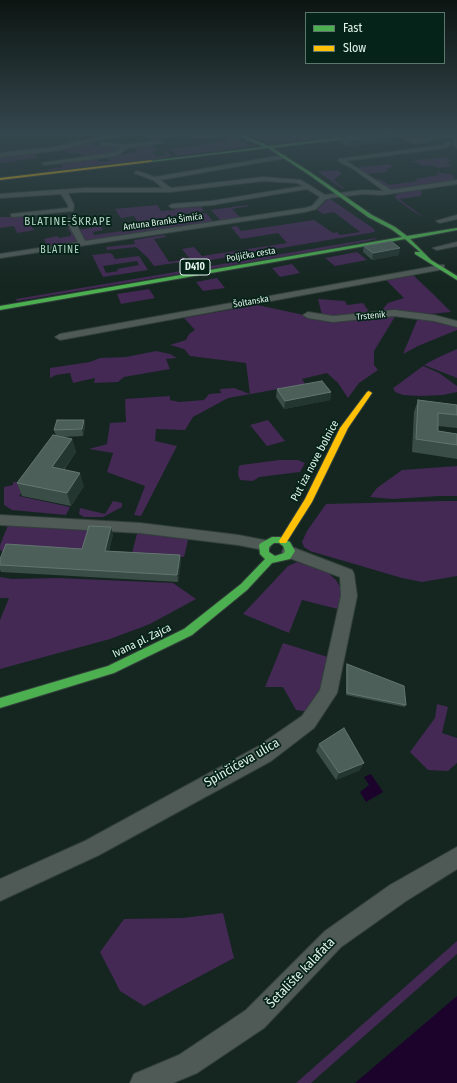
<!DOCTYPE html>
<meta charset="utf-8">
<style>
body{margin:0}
#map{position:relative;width:457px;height:1083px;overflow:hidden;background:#152620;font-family:"Fira Sans Condensed",sans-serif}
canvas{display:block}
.legend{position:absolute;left:305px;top:12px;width:140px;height:52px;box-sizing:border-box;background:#052318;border:1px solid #5d766c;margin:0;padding:5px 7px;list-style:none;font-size:12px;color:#e2f3eb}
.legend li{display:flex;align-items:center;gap:8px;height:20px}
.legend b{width:20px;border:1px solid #5d766c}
</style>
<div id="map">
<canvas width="457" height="1083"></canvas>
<ul class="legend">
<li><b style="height:5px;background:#4caf50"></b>Fast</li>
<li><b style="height:5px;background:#ffc107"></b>Slow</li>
</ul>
</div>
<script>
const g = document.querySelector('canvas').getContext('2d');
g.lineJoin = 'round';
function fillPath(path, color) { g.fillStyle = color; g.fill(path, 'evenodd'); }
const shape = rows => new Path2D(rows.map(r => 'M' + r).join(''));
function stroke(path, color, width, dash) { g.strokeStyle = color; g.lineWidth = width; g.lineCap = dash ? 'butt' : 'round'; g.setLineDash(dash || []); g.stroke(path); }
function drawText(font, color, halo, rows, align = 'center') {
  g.font = font + ' "Fira Sans Condensed",sans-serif'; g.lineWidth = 3.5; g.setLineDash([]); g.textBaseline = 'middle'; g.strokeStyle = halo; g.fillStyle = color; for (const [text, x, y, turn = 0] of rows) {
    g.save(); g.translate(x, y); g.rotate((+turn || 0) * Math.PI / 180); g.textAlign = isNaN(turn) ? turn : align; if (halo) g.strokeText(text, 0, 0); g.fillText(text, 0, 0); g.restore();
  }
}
const green = shape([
 [139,133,147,133,149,135,224,133,230,136,194,139,186,136,154,139],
 [245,133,324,133,327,135,311,137,331,138,274,144,265,142],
 [231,137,251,146,177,156,171,149,229,141,225,138],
 [94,142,93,146,119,146,115,153,88,158,86,155,81,155,79,153,68,154,65,148],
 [151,145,158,149,153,153,156,156,166,155,163,151,167,151,172,157,49,171,48,169,63,167,61,164,97,158,99,162,110,161,107,157,136,152,134,147],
 [34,153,37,158,0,163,0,157],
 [444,157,453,161,446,162,453,166,438,168,432,165,423,166,412,161],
 [388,164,393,167,386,169,388,172,366,174,356,168],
 [338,170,342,173,334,180,344,188,343,189,318,172],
 [436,172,453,175,455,180,392,190,372,178,381,180,389,185,418,181,415,179,440,175],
 [418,190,422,191,421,196,399,199,425,218,411,210,394,197,399,193],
 [329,198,374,229,375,232,193,263,182,249,194,247,202,256,287,243,278,233,241,239,231,227,237,226,241,231,314,220,333,233,337,232,340,235,360,232,334,212,323,214,317,210],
 [157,205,161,211,175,210,173,207,200,205,204,211,172,216,175,217,206,213,214,222,88,241,84,241,78,230,101,226,103,230,93,232,94,235,158,226,156,222,128,226,127,223,138,222,134,216,121,218,115,209],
 [247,205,249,206,232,209,241,218,221,221,211,210],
 [0,217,27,217,33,229,35,230,17,233,14,226,0,228],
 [67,228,73,229,78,241,47,246,44,239,57,236,59,238,71,236,71,233],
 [164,235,166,237,154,239,169,262,182,260,180,258,185,257,188,261,154,266,148,258,136,247,107,250,106,247,135,244,134,240],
 [376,238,377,239,322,250,17,301,16,299],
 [357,252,367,260,335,266,325,258],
 [110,253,113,255,115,259,139,256,148,270,103,277,92,255],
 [137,261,139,265,117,269,118,271,106,273,103,266],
 [292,264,300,273,280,277,272,268],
 [413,275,433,294,451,312,429,314,381,311,388,303,404,298,386,280],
 [217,278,225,288,203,291,196,282],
 [149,289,155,298,121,304,117,294],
 [318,299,345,301,347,305,363,303,370,313,332,316,322,315],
 [257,305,328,320,396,315,374,351,374,365,378,370,359,383,348,398,338,383,327,373,302,379,305,384,251,394,228,398,193,417,185,430,156,429,155,441,177,446,141,516,134,515,145,486,107,472,113,453,89,449,107,444,110,423,126,422,125,399,170,396,170,400,179,402,204,400,209,394,221,393,220,389,234,388,250,394,246,363,190,356,184,349,170,345,186,340,189,334,195,330,184,318],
 [418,318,457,326,457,330,418,346,403,354],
 [457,349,457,378,424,365,437,358],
 [156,351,170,354,177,358,166,359,170,369,124,377,118,382,94,383,95,378,73,383,70,373,56,375,50,378,50,368,90,362,100,358,126,357],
 [423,366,439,373,457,386,457,392,443,395,420,396,403,395,395,392,393,388,396,386],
 [268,420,285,441,267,446,250,425],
 [280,460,298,460,305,463,300,472,259,477,253,481,240,480,238,474,239,466,241,465],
 [457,466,457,496,439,496,393,499,370,497,377,488,402,470],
 [13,482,29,483,19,496,70,507,66,515,12,510,4,505,4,487,13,485],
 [113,501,122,503,122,507,103,517,84,517,79,514,80,508,105,514],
 [444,501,457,501,457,576,422,582,402,578,310,551,304,547,302,542,307,531,326,504],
 [9,523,90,527,84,550,7,554,0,550,0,545],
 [138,530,189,536,184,557,132,553],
 [297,562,327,572,336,580,341,589,342,599,338,609,302,600,289,633,243,614,288,566],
 [0,577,12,579,57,578,173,583,196,599,150,624,110,639,0,669,0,620,9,598,0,598],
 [283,643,331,658,324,686,309,712,296,710,283,687,265,687],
 [437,704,448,707,442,733,457,738,457,763,448,771,428,770,410,752,435,718],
 [223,913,234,958,144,1006,120,991,100,952,124,919,183,918],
 [457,941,457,954,311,1083,296,1083]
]);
const water = shape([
 [371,774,383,792,366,802,360,792,369,785,364,777],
 [457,996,457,1083,355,1083]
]);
const street = shape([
 [118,133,129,133,54,151,0,157,0,153,54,147,118,133],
 [324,133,331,133,338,138,333,139,324,133],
 [386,133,395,133,414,139,426,138,443,133,456,134,457,148,454,146,453,137,443,137,427,142,414,143,386,133],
 [101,142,125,145,159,141,162,143,126,148,120,154,110,157,45,165,42,163,110,153,116,152,121,147,99,145,101,142],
 [448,142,451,144,445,148,346,161,391,190,457,180,457,184,382,195,363,194,330,198,326,199,316,209,305,212,0,258,0,254,78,242,66,220,70,218,74,220,85,241,305,208,312,206,320,197,307,189,212,205,172,208,169,206,172,204,212,201,303,186,297,183,263,181,170,192,85,192,68,193,74,205,73,211,13,217,11,216,11,214,68,208,68,205,61,194,0,198,0,194,85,188,163,188,153,180,134,173,137,171,155,177,284,155,286,156,286,158,160,180,171,188,263,177,301,180,325,195,363,190,382,191,384,191,352,168,338,161,338,159,443,145,448,142],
 [457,215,457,219,440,223,436,221,457,215],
 [457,242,457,246,437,250,433,248,457,242],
 [441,265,444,265,444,269,60,340,55,337,60,334,441,265],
 [394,310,434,315,457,321,457,327,434,321,394,316,333,322,308,318,303,315,308,312,333,316,394,310],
 [0,515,140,523,238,535,264,540,269,541,271,545,269,549,264,550,238,545,140,533,0,525,0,515],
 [289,546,352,570,354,574,357,596,337,693,314,728,271,761,99,855,0,901,0,879,85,841,257,747,302,716,320,690,341,596,340,577,284,556,282,552,284,548,289,546],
 [457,847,457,869,406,901,341,947,264,1028,197,1073,173,1083,130,1083,134,1074,179,1055,246,1010,325,931,390,885,457,847]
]);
const fast = shape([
 [233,133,238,133,269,146,379,133,392,133,272,148,310,172,372,215,395,227,407,236,457,228,457,230,410,239,431,260,457,276,457,280,415,254,415,252,420,252,405,239,0,310,0,306,402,237,391,229,368,217,308,174,268,148,151,162,149,161,264,147,233,133],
 [272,537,280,537,290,542,295,551,290,559,272,563,247,590,192,635,114,673,0,708,0,698,108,666,184,629,241,584,265,559,260,554,259,545,261,543,272,537],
 [274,543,279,543,283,546,285,551,284,553,275,556,269,552,269,547,274,543]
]);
const slow = shape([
 [152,160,151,162,0,180,0,178,152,160],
 [369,391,372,393,348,428,312,502,286,543,280,543,279,541,305,499,340,428,367,392,369,391]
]);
const wall = shape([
 [393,135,391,141,348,147,341,143,342,136],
 [364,246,399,255,372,260,363,252],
 [277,389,331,392,330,400,284,409,276,397],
 [418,400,457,405,457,428,438,426,438,431,457,434,457,459,412,452,414,412],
 [84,420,85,427,83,436,63,437,72,439,76,452,64,470,84,486,71,506,22,496,17,483,56,436,54,430],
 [113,534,109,551,180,555,181,562,178,582,1,572,0,570,0,559,82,549],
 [347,664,406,705,405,707,346,695,346,666],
 [319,744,360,770,336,780,316,751]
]);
const shadedWall = shape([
 [337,133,356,133,337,135],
 [393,135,391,141,348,147,349,140],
 [400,248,399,255,372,260,373,253],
 [331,392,330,400,284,409,285,401],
 [84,420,85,427,83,436,82,429],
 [72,439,76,452,56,480,52,467],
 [80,473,84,486,71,506,67,493],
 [111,527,113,534,107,558,105,551],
 [180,555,181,562,178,582,177,575],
 [364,763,360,770,336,780,339,773]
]);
const building = shape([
 [364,133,389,133,393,135,349,140,342,136,364,133],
 [391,241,400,248,373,253,364,246,391,241],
 [322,381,331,392,285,401,277,389,322,381],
 [418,400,457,405,457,415,438,413,438,431,457,434,457,445,416,439,418,400],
 [57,420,84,420,82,429,54,430,57,420],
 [53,435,72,439,52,467,80,473,67,493,17,483,53,435],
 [89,526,111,527,105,551,180,555,177,575,0,565,0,559,6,544,82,549,89,526],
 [347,664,404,686,406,705,347,693,347,664],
 [344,728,364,763,339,773,319,744,344,728]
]);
const farStreetnames = [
 ["Antuna Branka Šimića",163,222,-8],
 ["Poljička cesta",251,255,-10],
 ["Šoltanska",251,302,-10],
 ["Trstenik",371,316,-6]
];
const farNeighbourhoodnames = [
 ["BLATINE",60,250]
];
const shields = [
 [195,267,30]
];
const shieldNames = [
 ["D410",195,267]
];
const farQuarternames = [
 ["BLATINE-ŠKRAPE",68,222]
];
const streetNames = [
 ["Put iza nove bolnice",315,461,-62],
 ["Ivana pl. Zajca",142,641,-26]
];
const nearStreetnames = [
 ["Spinčićeva ulica",242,763,-30],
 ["Šetalište kalafata",301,973,-46]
];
fillPath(green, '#432954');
fillPath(water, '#1c032c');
stroke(street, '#33403b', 2);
stroke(fast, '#33403b', 2);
stroke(slow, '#33403b', 2);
fillPath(street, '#4f5a56');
fillPath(fast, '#4caf50');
fillPath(slow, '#ffc107');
fillPath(wall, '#3a4d47');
fillPath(shadedWall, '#233630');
fillPath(building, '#4c5f59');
stroke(building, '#637670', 1);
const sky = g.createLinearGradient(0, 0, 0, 285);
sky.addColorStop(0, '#0c1512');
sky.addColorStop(0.47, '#35474e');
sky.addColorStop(1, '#35474e00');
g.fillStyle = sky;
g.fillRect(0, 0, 457, 285);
drawText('9px', '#e2f3eb', '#052318', farStreetnames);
g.letterSpacing = '1px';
drawText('10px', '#b8daca', '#052318', farNeighbourhoodnames);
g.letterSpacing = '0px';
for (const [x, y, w] of shields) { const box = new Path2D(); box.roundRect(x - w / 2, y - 8, w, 16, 3); g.fillStyle = '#052318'; g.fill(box); stroke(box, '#e2f3eb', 1); }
drawText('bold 10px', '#e2f3eb', null, shieldNames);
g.letterSpacing = '1px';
drawText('11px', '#b8daca', '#052318', farQuarternames);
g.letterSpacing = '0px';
drawText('11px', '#e2f3eb', '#052318', streetNames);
drawText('13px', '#e2f3eb', '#052318', nearStreetnames);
</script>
